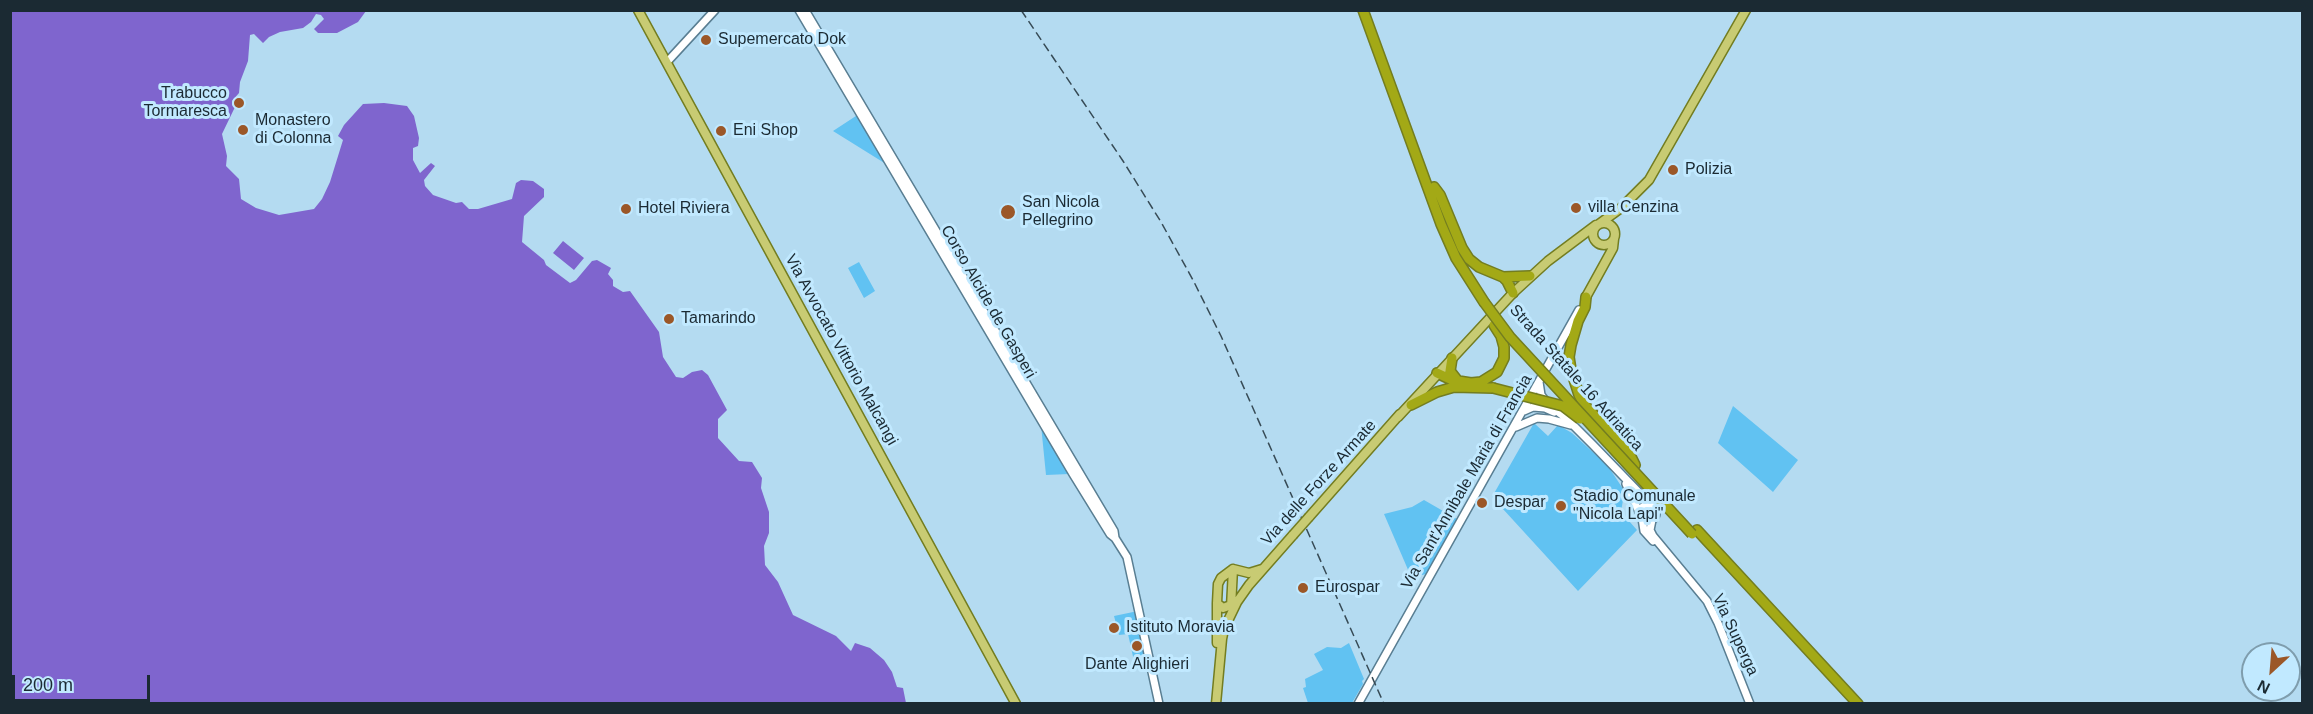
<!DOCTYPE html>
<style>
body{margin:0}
#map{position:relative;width:2313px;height:714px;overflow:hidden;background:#b4dbf1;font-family:Helvetica,sans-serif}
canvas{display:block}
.frame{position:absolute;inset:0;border:12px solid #1b2a33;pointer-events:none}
.north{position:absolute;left:2241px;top:642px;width:60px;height:60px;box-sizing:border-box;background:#c1e9ff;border:2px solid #7f9dad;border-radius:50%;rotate:206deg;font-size:16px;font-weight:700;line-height:24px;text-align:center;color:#1b2a33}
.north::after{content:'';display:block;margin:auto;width:21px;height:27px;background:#9b5728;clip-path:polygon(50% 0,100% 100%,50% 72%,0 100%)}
.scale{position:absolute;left:12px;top:675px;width:138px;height:27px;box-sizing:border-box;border:3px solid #1b2a33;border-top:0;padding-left:8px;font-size:18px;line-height:21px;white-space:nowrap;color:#1b2a33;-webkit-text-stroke:4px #c1e9ff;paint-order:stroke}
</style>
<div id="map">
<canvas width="2313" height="714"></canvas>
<div class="frame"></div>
<div class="north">N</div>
<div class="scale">200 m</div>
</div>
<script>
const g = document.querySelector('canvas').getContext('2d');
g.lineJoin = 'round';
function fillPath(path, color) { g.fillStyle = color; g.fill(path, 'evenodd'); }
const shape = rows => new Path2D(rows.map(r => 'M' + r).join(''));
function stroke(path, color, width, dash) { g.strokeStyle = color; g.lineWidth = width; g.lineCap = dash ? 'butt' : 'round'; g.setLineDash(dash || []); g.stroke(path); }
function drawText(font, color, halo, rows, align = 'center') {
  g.font = font + ' Helvetica,sans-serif'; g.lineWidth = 6; g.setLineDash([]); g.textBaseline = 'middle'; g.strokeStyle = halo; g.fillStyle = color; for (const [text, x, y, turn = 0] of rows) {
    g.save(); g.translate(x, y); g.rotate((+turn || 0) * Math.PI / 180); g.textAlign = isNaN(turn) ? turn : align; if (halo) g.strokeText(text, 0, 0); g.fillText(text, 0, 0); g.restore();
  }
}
const green = shape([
 [859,114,889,164,886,164,833,131],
 [859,262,875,291,864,298,848,268],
 [1733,406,1798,460,1773,492,1718,443],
 [1534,423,1548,436,1558,425,1572,433,1608,466,1627,495,1623,500,1621,512,1637,530,1578,591,1492,497],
 [1041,425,1070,473,1069,474,1046,475],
 [1424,500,1457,519,1426,574,1422,575,1418,568,1409,572,1384,514,1412,507],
 [1138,611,1148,659,1134,661,1128,634,1119,635,1114,616],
 [1349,643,1364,679,1362,681,1363,684,1352,703,1308,703,1303,688,1306,687,1305,679,1323,670,1314,654,1327,647,1341,648]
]);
const water = shape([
 [10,11,366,11,358,22,337,33,318,33,314,29,324,19,321,15,316,14,311,22,303,28,280,32,269,37,263,43,254,34,250,35,248,61,240,82,239,93,232,101,232,105,235,107,222,134,227,156,226,166,239,179,241,199,256,208,279,215,314,209,322,199,330,182,343,140,338,136,344,125,363,104,384,103,407,106,414,116,419,138,418,146,413,148,413,160,420,173,431,163,435,166,424,180,425,186,433,195,456,203,462,202,469,209,478,209,512,199,516,183,521,180,533,181,544,189,544,197,524,216,522,242,544,260,546,265,570,283,576,280,592,261,597,260,611,268,608,274,613,280,613,286,623,292,630,291,659,332,663,357,676,377,683,378,692,372,702,370,708,375,727,410,718,419,718,438,739,461,752,462,762,478,761,488,769,512,769,533,764,546,765,565,778,582,793,615,836,636,851,651,855,643,870,648,884,660,892,672,897,687,903,688,906,703,11,703],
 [563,241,584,258,574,270,553,253]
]);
const minor = shape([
 [799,10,1073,474,1110,534,1115,538,1127,557,1159,704],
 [805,10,1114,531,1115,538],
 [667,62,715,10],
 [1539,382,1541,395,1548,404,1567,419,1593,445,1651,505],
 [1524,411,1533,407,1545,408,1554,412],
 [1516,427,1537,418,1549,419,1571,425],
 [1626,484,1640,514],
 '1640 513a8 8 0 1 1 16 0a8 8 0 1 1-16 0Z',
 [1642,518,1644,531,1653,541],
 [1652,520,1650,530,1653,536,1707,601,1718,623,1750,704],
 [1358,704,1579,310]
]);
const major = shape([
 [638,10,1016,704],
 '1593 234a11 11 0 1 1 22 0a11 11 0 1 1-22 0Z',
 [1599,224,1621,208,1649,180,1746,10],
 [1586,297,1613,248,1614,239],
 [1398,417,1513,293,1548,261,1596,225],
 [1309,517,1400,414],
 [1233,569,1249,573,1262,569],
 [1231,604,1237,602,1249,585,1293,535],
 [1231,605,1223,608,1217,603,1218,584,1221,578,1233,569],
 [1231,607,1233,569],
 [1217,643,1217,603],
 [1216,704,1222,639,1224,629,1237,602]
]);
const highway = shape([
 [1363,10,1441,224,1456,258,1484,302],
 [1434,187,1440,195,1462,248,1469,259,1479,267,1503,277,1530,276],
 [1503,277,1507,281,1513,293],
 [1586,297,1585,307,1578,321,1571,345,1569,357,1571,370,1579,395,1584,404,1628,451,1635,465],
 [1452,358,1450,371,1457,380],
 [1437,373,1452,380,1471,383,1481,382,1497,372,1504,358,1504,347,1501,336,1494,325],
 [1411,405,1437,392,1454,387,1493,388],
 [1697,530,1858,704]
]);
const rail = shape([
 [1021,10,1123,161,1161,222,1193,280,1221,336,1384,704]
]);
const majorBridge = shape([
 [1293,535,1309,517]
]);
const highwayBridge = shape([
 [1484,302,1510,337,1692,534],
 [1493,388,1563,406,1580,419]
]);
const markers = [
 [706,40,6,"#9b5728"],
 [239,103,6,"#9b5728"],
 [243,130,6,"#9b5728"],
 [721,131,6,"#9b5728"],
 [1673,170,6,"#9b5728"],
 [1576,208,6,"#9b5728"],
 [626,209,6,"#9b5728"],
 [1008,212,8,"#9b5728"],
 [669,319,6,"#9b5728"],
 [1482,503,6,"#9b5728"],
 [1561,506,6,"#9b5728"],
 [1303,588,6,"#9b5728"],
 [1114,628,6,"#9b5728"],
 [1137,646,6,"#9b5728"]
];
const poiNames = [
 ["Supemercato Dok",718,40],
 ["Trabucco",227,94,"right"],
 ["Tormaresca",227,112,"right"],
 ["Monastero",255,121],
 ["di Colonna",255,139],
 ["Eni Shop",733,131],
 ["Polizia",1685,170],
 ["San Nicola",1022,203],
 ["Pellegrino",1022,221],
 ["villa Cenzina",1588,208],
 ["Hotel Riviera",638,209],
 ["Tamarindo",681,319],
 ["Stadio Comunale",1573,497],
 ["\"Nicola Lapi\"",1573,515],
 ["Despar",1494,503],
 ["Eurospar",1315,588],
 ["Istituto Moravia",1126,628],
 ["Dante Alighieri",1137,665,"center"]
];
const streetNames = [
 ["Corso Alcide de Gasperi",988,302,60],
 ["Via Avvocato Vittorio Malcangi",841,350,61],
 ["Strada Statale 16 Adriatica",1576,378,48],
 ["Via Sant'Annibale Maria di Francia",1467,482,-60],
 ["Via delle Forze Armate",1319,483,-48],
 ["Via Superga",1735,635,65]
];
fillPath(green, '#61c2f2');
fillPath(water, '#7f65ce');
stroke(minor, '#597e92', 10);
stroke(major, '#737d20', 11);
stroke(highway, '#737d20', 12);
stroke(minor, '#fff', 7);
stroke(major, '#c8cb73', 8);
stroke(highway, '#a3a916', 9);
stroke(rail, '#374b56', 1.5, [9, 4.5]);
stroke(majorBridge, '#737d20', 11, []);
stroke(highwayBridge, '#737d20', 12, []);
stroke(majorBridge, '#c8cb73', 8);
stroke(highwayBridge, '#a3a916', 9);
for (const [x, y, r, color] of markers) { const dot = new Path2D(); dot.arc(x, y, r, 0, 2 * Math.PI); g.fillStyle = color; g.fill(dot); stroke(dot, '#c1e9ff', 2); }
drawText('16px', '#1b2a33', '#c1e9ff', poiNames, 'left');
drawText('16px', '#1b2a33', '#c1e9ff', streetNames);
</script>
